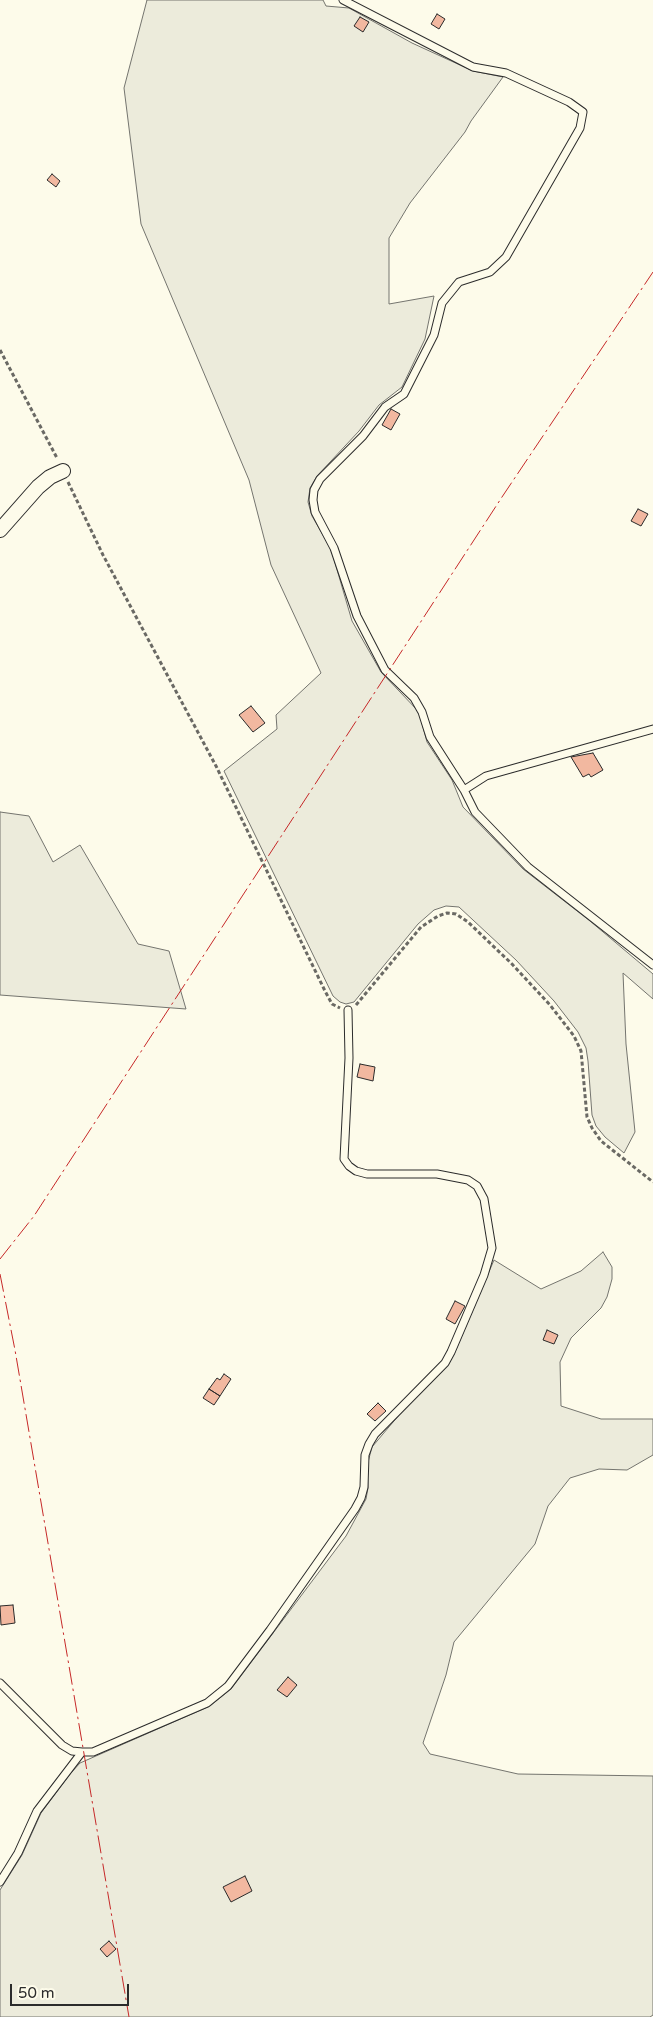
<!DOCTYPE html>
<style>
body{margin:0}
#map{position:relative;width:653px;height:2017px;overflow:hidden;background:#fdfbea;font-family:"Varela Round",sans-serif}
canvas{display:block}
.scale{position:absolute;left:10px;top:1984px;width:119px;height:22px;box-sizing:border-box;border:2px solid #2b2b2b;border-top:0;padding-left:6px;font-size:15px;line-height:18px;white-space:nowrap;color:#2b2b2b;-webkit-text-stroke:4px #fdfbea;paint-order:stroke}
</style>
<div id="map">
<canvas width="653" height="2017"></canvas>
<div class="scale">50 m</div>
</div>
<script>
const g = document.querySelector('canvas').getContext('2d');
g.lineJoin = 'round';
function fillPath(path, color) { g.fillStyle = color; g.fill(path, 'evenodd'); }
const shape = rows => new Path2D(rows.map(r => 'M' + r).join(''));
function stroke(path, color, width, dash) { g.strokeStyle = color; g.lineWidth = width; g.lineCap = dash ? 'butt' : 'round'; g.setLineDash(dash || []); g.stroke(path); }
const green = shape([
 [147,0,323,0,326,6,349,8,412,43,473,71,503,77,471,121,465,132,410,203,389,238,389,304,434,296,425,339,402,387,379,405,359,431,317,476,310,488,308,502,312,516,331,549,352,621,381,672,419,712,427,742,452,780,463,807,523,869,590,921,653,974,653,999,623,973,626,1044,635,1132,624,1153,605,1137,596,1126,592,1115,588,1061,586,1048,578,1032,554,1001,516,960,459,907,446,906,434,910,418,924,354,1002,346,1004,340,1002,333,996,224,771,277,729,276,715,321,673,271,565,249,480,141,224,124,88,147,0],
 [0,812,29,816,53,862,80,845,138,944,169,951,186,1009,0,995,0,812],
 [603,1252,612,1267,612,1279,607,1297,601,1308,571,1338,560,1362,561,1406,601,1419,653,1419,653,1455,627,1470,599,1469,570,1478,548,1506,535,1544,454,1642,446,1675,423,1743,430,1754,518,1774,653,1776,653,2015,650,2017,0,2017,0,1890,22,1855,41,1813,70,1774,80,1763,210,1706,231,1689,346,1536,366,1499,368,1488,367,1466,372,1447,399,1415,447,1366,454,1354,494,1260,541,1289,581,1271,603,1252]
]);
const building = shape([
 [437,14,445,19,439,29,431,24,437,14],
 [360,17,369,22,363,32,354,26,360,17],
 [52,174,60,181,56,187,47,180,52,174],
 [391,409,400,414,391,430,382,425,391,409],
 [638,509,648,514,641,526,631,521,638,509],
 [251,706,265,723,253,732,239,715,251,706],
 [593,753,603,770,591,777,589,774,583,777,571,757,593,753],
 [360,1064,375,1067,373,1081,357,1077,360,1064],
 [455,1301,465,1306,455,1324,446,1319,455,1301],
 [547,1330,558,1335,554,1344,543,1340,547,1330],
 [224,1374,231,1379,220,1396,209,1389,217,1378,220,1380,224,1374],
 [209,1389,220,1396,214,1405,203,1398,209,1389],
 [378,1403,386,1411,375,1421,367,1414,378,1403],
 [13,1605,15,1623,1,1625,0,1606,13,1605],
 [288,1677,297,1685,287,1697,277,1690,288,1677],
 [245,1876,252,1891,231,1902,223,1887,245,1876],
 [109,1941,116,1949,107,1957,100,1949,109,1941]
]);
const path = shape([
 [0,350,57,458],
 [68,482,103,555,216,766,325,991,332,1004,340,1008],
 [356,1005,421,927,438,916,447,913,456,914,468,922,512,964,550,1005,574,1036,581,1051,587,1117,592,1128,601,1141,653,1182]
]);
const lane = shape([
 [343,0,473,67,506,73,569,102,583,112,580,128,506,257,490,272,459,282,442,303,434,335,404,394,385,407,363,436,320,479,314,490,313,500,315,512,334,548,357,616,385,670,414,698,422,712,430,737,464,790,475,812,528,867,653,965],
 [464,790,486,776,653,729],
 [0,1683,62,1745,72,1751,82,1752],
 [0,1882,18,1853,37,1811,82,1752,93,1752,207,1703,228,1686,270,1630,355,1509,361,1498,364,1487,365,1455,369,1444,375,1434,445,1363,451,1352,484,1275,492,1248,484,1199,477,1186,468,1180,437,1174,367,1174,356,1171,349,1166,344,1159,349,1058,348,1010]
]);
const street = shape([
 [0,530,38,487,50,477,63,471]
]);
const power = shape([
 [0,1259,34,1216,502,497,653,272],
 [0,1274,15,1350,129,2017]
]);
fillPath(green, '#ecebdb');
stroke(green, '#74746e', 1);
fillPath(building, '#f2b8a0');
stroke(building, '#2b2b2b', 1);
stroke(lane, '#2b2b2b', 9);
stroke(street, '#2b2b2b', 16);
stroke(path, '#6a6964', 3, [4, 2.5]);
stroke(lane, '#fdfbea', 7);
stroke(street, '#fdfbea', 14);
stroke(power, '#c62828', 1, [18, 4, 2.5, 4]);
</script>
